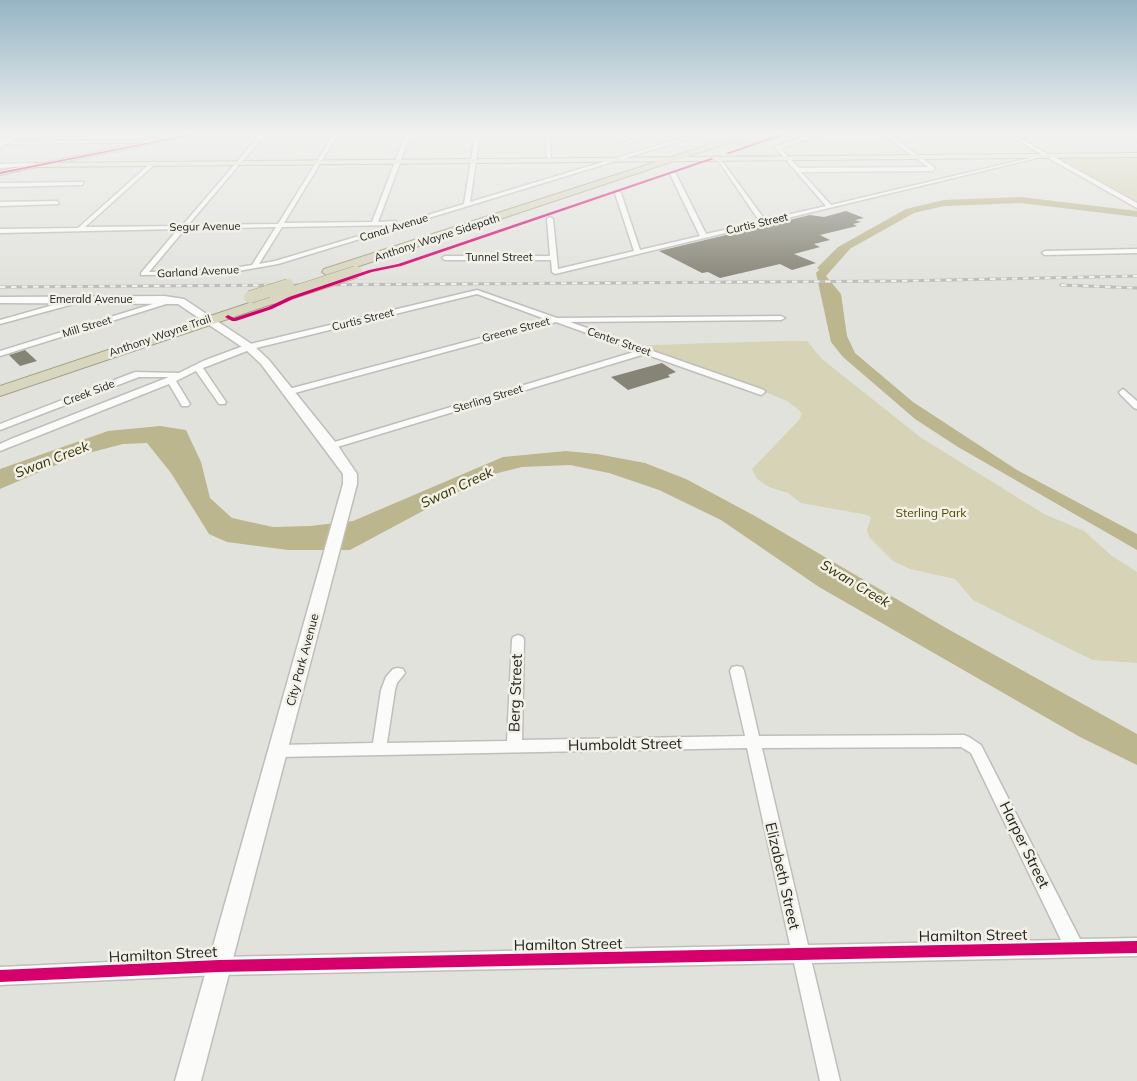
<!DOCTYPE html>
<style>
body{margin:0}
canvas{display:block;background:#e2e2dd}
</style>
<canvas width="1137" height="1081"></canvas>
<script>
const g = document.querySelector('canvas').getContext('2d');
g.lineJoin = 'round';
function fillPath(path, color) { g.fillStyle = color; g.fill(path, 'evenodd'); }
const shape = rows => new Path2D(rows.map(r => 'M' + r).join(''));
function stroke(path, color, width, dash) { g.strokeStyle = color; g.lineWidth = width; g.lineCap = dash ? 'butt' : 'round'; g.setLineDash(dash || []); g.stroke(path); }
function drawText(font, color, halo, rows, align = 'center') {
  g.font = font + ' Mulish,sans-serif'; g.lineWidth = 5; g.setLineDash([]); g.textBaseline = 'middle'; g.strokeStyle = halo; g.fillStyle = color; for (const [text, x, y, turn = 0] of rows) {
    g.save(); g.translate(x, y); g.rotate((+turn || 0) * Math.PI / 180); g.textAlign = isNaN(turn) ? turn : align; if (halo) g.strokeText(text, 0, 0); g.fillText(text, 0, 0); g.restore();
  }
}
const green = shape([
 [28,133,70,133,59,140,15,140],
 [1055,157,1137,157,1137,201],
 [783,341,807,341,822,359,920,437,1044,514,1084,531,1112,556,1137,572,1137,663,1093,660,1080,654,973,600,955,579,910,569,893,561,869,537,867,530,871,518,868,515,801,503,788,493,769,487,757,479,752,469,799,420,802,414,799,410,787,401,758,389,638,348,652,345]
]);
const water = shape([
 [840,248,850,249,826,276,841,294,847,336,855,353,913,402,1017,470,1137,534,1137,550,958,447,915,419,843,357,831,342,816,273],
 [160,426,186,430,201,462,210,498,232,518,273,527,310,526,353,521,503,457,566,451,597,454,645,463,686,479,755,516,946,628,1137,734,1137,765,1080,737,819,587,721,520,659,490,609,473,570,465,522,467,490,475,350,550,288,550,227,542,209,534,171,473,147,443,123,444,77,456,0,489,0,469,108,431]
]);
const river = shape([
 [1021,197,1137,211,1137,217,1021,203,944,206,914,213,846,251,827,271,823,272,817,268,838,247,906,209,944,200,1021,197]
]);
const building = shape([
 [846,211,864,218,855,220,861,222,853,224,857,226,820,235,830,240,814,244,820,247,794,254,816,263,792,270,780,264,720,278,708,272,702,273,659,251,810,215,824,217],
 [25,350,37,361,20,366,9,355],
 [662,363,676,372,668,375,670,377,628,390,611,377]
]);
const street = shape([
 [257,133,264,136,480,133,470,202,700,133,707,133,278,264,221,274,141,275,141,273,178,229,0,233,0,229,78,228,153,161,155,164,85,227,182,226,259,136,256,135,257,133],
 [475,135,464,204,398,224,396,221,378,222,410,136,475,135],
 [405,136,372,222,284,223,336,137,405,136],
 [332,137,278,224,188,225,262,138,332,137],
 [396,225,275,261,259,264,282,227,396,225],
 [276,227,252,265,221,270,149,272,185,229,276,227],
 [545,133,549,133,551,158,549,159,547,158,545,133],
 [651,133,658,133,626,144,622,143,651,133],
 [818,133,1001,133,890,135,935,168,933,171,801,172,831,205,1043,155,1006,133,1011,133,1049,155,555,274,552,272,551,260,445,260,442,258,445,256,550,256,547,219,550,217,553,219,558,269,634,251,615,193,618,191,621,193,640,250,700,236,670,174,673,172,676,174,706,234,760,222,716,157,718,156,765,220,826,206,775,147,818,133],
 [820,135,884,135,928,167,799,168,780,148,820,135],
 [164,140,162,142,0,144,0,142,164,140],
 [0,164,37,163,40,165,0,168,0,164],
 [84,182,82,185,0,187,0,183,84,182],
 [57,201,59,204,0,206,0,202,57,201],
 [1137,249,1137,253,1045,255,1042,253,1045,251,1137,249],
 [477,290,557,318,781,316,785,318,781,320,570,322,764,390,765,392,761,395,645,354,334,448,331,449,326,446,328,444,637,351,556,322,291,394,288,395,284,392,285,390,548,320,477,294,252,349,203,368,226,402,225,404,219,404,196,371,176,381,190,404,188,406,182,406,169,384,0,451,0,444,11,439,169,377,139,377,0,430,0,424,135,372,179,373,203,361,246,345,477,290],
 [78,298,82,300,81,302,0,324,0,320,78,298],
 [172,298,179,300,0,356,0,351,172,298],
 [1123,389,1137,401,1137,409,1134,408,1120,394,1119,392,1123,389],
 [518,635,523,637,524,640,522,740,745,736,730,671,732,667,737,666,742,667,744,671,759,736,964,735,969,737,981,745,1080,939,1137,938,1137,956,812,963,840,1081,820,1081,794,963,219,975,0,985,0,967,219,957,790,945,747,748,278,757,273,755,271,751,273,747,278,745,373,743,381,690,386,677,393,669,398,668,403,669,405,673,397,683,395,690,387,743,507,741,512,640,513,637,518,635],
 [961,747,971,753,1061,940,808,945,762,748,961,747]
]);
const secondary = shape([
 [18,133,25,133,0,147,0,142,18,133],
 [191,133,203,133,37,167,34,165,191,133],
 [1045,154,1049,154,1137,203,1137,208,1045,156,1045,154],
 [164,296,184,299,253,345,269,360,336,443,357,474,357,484,201,1081,175,1081,343,484,343,474,261,364,245,349,178,304,0,303,0,297,164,296]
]);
const primary = shape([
 [1137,153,1137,157,37,167,0,175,0,171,37,163,1137,153]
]);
const highway = shape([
 [746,133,758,133,332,275,328,276,322,272,324,269,746,133],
 [769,133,781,133,745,146,738,144,769,133],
 [276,294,282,298,281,301,0,396,0,386,276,294]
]);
const rail = shape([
 [1061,285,1137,288],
 [0,287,899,281,1137,276]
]);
const highwayBridge = shape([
 [250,297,288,285],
 [276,298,356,272]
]);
const cycleway = shape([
 [196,133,202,133,0,174,0,172,196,133],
 [785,133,790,133,729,154,726,153,785,133],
 [711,158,714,159,401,266,372,272,293,299,272,309,236,321,232,321,225,317,228,315,234,318,268,307,289,297,369,270,398,264,711,158],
 [1137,941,1137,953,219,972,0,982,0,970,219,960,1137,941]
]);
const farStreetnames = [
 ["Curtis Street",757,224,-13],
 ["Segur Avenue",205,227,-1],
 ["Canal Avenue",394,228,-17],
 ["Anthony Wayne Sidepath",437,238,-18],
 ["Tunnel Street",499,258],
 ["Garland Avenue",198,272,-3],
 ["Emerald Avenue",91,300],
 ["Curtis Street",363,320,-14],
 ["Mill Street",87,327,-17],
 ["Greene Street",516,330,-15],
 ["Anthony Wayne Trail",160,336,-19],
 ["Center Street",619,342,19],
 ["Creek Side",89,393,-21],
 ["Sterling Street",488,399,-17]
];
const parkNames = [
 ["Sterling Park",931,513]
];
const streetNames = [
 ["City Park Avenue",303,660,-75]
];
const waterNames = [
 ["Swan Creek",52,460,-21],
 ["Swan Creek",457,488,-25],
 ["Swan Creek",855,584,31]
];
const nearStreetnames = [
 ["Berg Street",516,693,-88],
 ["Humboldt Street",625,745,-1],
 ["Harper Street",1024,845,64],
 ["Elizabeth Street",782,876,77],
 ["Hamilton Street",973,936,-1],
 ["Hamilton Street",568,945,-1],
 ["Hamilton Street",163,955,-3]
];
fillPath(green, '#d6d3b6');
fillPath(water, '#bbb68d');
fillPath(river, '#bbb68d');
fillPath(building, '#868476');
stroke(street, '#bfbebb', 3);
stroke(secondary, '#bfbebb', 3);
stroke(primary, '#a4a187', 2);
stroke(highway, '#a4a187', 2);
fillPath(street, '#fbfbfa');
fillPath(secondary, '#fbfbfa');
fillPath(primary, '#e6e5d6');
fillPath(highway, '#d9d6bf');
stroke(rail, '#bdbdbd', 3);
stroke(rail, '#f2f1e7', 2, [5.5]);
stroke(highwayBridge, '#a4a187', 13, []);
stroke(highwayBridge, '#d9d6bf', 12);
fillPath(cycleway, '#d6006c');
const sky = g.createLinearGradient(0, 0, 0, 284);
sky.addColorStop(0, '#96b5c4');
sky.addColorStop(0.47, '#f2f2f0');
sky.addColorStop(1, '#f2f2f000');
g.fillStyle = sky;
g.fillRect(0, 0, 1137, 284);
drawText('11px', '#242320', '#f2f1e7', farStreetnames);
drawText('12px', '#514800', '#f2f1e7', parkNames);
drawText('12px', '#242320', '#f2f1e7', streetNames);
drawText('italic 14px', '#342e00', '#f2f1e7', waterNames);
drawText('15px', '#242320', '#f2f1e7', nearStreetnames);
</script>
